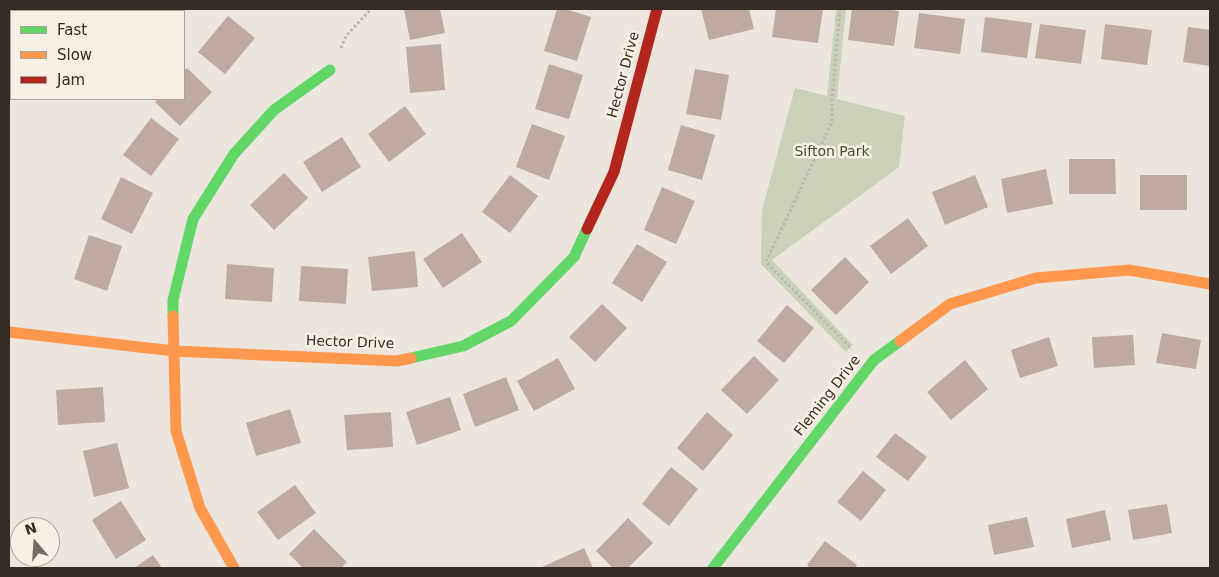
<!DOCTYPE html>
<style>
body{margin:0}
#map{position:relative;width:1219px;height:577px;overflow:hidden;background:#ebe5de;font-family:"DejaVu Sans",sans-serif}
canvas{display:block}
.frame{position:absolute;inset:0;border:10px solid #342b26;pointer-events:none}
.legend{position:absolute;left:10px;top:10px;width:175px;height:90px;box-sizing:border-box;background:#f8f0e5;border:1px solid #aaa199;margin:0;padding:6px 9px;list-style:none;font-size:15px;color:#342b26}
.legend li{display:flex;align-items:center;gap:10px;height:25px}
.legend b{width:25px;border:1px solid #aaa199}
.north{position:absolute;left:10px;top:517px;width:50px;height:50px;box-sizing:border-box;background:#f8f0e5;border:1px solid #aaa199;border-radius:50%;rotate:342deg;font-size:14px;font-weight:700;line-height:20px;text-align:center;color:#342b26}
.north::after{content:'';display:block;margin:auto;width:18px;height:22px;background:#746c66;clip-path:polygon(50% 0,100% 100%,50% 72%,0 100%)}
</style>
<div id="map">
<canvas width="1219" height="577"></canvas>
<div class="frame"></div>
<ul class="legend">
<li><b style="height:6px;background:#63d668"></b>Fast</li>
<li><b style="height:6px;background:#ff974d"></b>Slow</li>
<li><b style="height:6px;background:#b3261e"></b>Jam</li>
</ul>
<div class="north">N</div>
</div>
<script>
const g = document.querySelector('canvas').getContext('2d');
g.lineJoin = 'round';
function fillPath(path, color) { g.fillStyle = color; g.fill(path, 'evenodd'); }
const shape = rows => new Path2D(rows.map(r => 'M' + r).join(''));
function stroke(path, color, width, dash) { g.strokeStyle = color; g.lineWidth = width; g.lineCap = dash ? 'butt' : 'round'; g.setLineDash(dash || []); g.stroke(path); }
function drawText(font, color, halo, rows, align = 'center') {
  g.font = font + ' "DejaVu Sans",sans-serif'; g.lineWidth = 5; g.setLineDash([]); g.textBaseline = 'middle'; g.strokeStyle = halo; g.fillStyle = color; for (const [text, x, y, turn = 0] of rows) {
    g.save(); g.translate(x, y); g.rotate((+turn || 0) * Math.PI / 180); g.textAlign = isNaN(turn) ? turn : align; if (halo) g.strokeText(text, 0, 0); g.fillText(text, 0, 0); g.restore();
  }
}
const green = shape([
 [836,9,846,9,837,99,905,116,899,167,772,260,853,345,846,352,761,264,762,210,795,88,827,96]
]);
const building = shape([
 [404,9,440,9,445,33,410,40],
 [557,9,565,9,591,17,577,61,544,51],
 [701,9,749,9,754,29,709,40],
 [776,9,823,9,818,43,772,37],
 [852,9,881,9,899,11,894,46,848,40],
 [919,13,965,19,960,54,914,48],
 [228,16,255,38,225,74,198,52],
 [985,17,1032,23,1027,58,981,52],
 [1040,24,1086,30,1081,64,1035,58],
 [1105,24,1152,30,1147,65,1101,59],
 [1188,27,1210,30,1210,66,1183,62],
 [441,44,445,90,410,93,406,47],
 [549,64,583,75,569,119,535,109],
 [187,68,212,92,180,126,155,102,158,99,184,99,184,71],
 [695,69,729,75,721,120,686,114],
 [405,106,426,134,389,162,368,134],
 [151,118,179,139,151,176,123,155],
 [532,124,565,136,549,180,516,167],
 [681,125,715,135,702,180,668,170],
 [342,137,361,167,322,192,303,162],
 [1069,159,1115,159,1116,194,1069,194],
 [1046,169,1053,204,1007,213,1001,179],
 [284,173,308,198,274,230,250,205],
 [510,175,538,196,510,233,482,212],
 [975,175,988,207,945,225,932,192],
 [1140,175,1187,175,1187,210,1140,210],
 [121,177,153,193,132,234,101,219],
 [662,187,695,201,676,244,644,230],
 [908,218,928,246,891,274,870,246],
 [462,233,482,262,443,288,423,259],
 [89,235,122,246,107,291,74,279],
 [637,244,667,262,642,302,612,283],
 [415,251,418,287,372,291,368,257],
 [845,257,869,282,836,315,811,290],
 [227,264,274,268,272,302,225,299],
 [301,266,348,269,346,304,299,301],
 [602,304,627,328,595,362,569,337],
 [787,305,814,328,784,363,757,341],
 [1162,333,1201,340,1196,369,1156,363],
 [1133,335,1135,365,1094,368,1092,337],
 [1049,337,1058,366,1020,378,1011,350],
 [754,356,779,380,747,414,721,390],
 [558,358,575,389,534,411,517,381],
 [965,360,988,389,951,420,927,392],
 [506,377,519,410,475,427,463,394],
 [103,387,105,422,58,425,56,390],
 [450,397,461,430,417,445,406,412],
 [290,409,301,443,256,456,246,423],
 [391,412,393,447,347,450,344,415],
 [707,412,733,435,703,471,677,448],
 [895,433,927,457,908,481,876,457],
 [117,443,129,488,94,497,83,451],
 [671,467,698,489,669,526,642,504],
 [863,471,886,490,861,521,837,502],
 [295,485,316,513,278,540,257,512],
 [121,501,146,540,116,559,92,520],
 [1167,504,1172,533,1133,540,1128,510],
 [1105,510,1111,540,1072,548,1066,519],
 [1027,517,1034,547,994,555,988,525],
 [628,518,653,543,628,568,613,568,596,551],
 [314,529,347,562,341,568,303,568,289,554],
 [825,541,857,565,855,568,811,568,807,565],
 [584,548,593,568,540,568],
 [153,555,162,568,134,568]
]);
const path = shape([
 [840,9,832,98,832,122,766,262,852,349],
 [341,48,346,36,371,9]
]);
const fast = shape([
 [173,316,173,300,193,219,234,154,274,110,330,70],
 [411,358,463,346,511,321,574,257,587,229],
 [713,568,874,360,900,341]
]);
const slow = shape([
 [173,316,176,431,200,508,234,568],
 [9,332,174,351,397,361,411,358],
 [900,341,950,304,1036,278,1129,270,1210,284]
]);
const jam = shape([
 [587,229,614,172,657,9]
]);
const streetNames = [
 ["Hector Drive",624,75,-75],
 ["Hector Drive",350,343,2],
 ["Fleming Drive",828,396,-52]
];
const parkNames = [
 ["Sifton Park",832,152]
];
fillPath(green, '#cbd0b8');
fillPath(building, '#beaaa0');
stroke(path, '#bdb6b0', 3, [2.5, 2.5]);
stroke(fast, '#63d668', 11);
stroke(slow, '#ff974d', 11);
stroke(jam, '#b3261e', 11);
drawText('14px', '#342b26', '#f8f0e5', streetNames);
drawText('14px', '#42512b', '#f8f0e5', parkNames);
</script>
